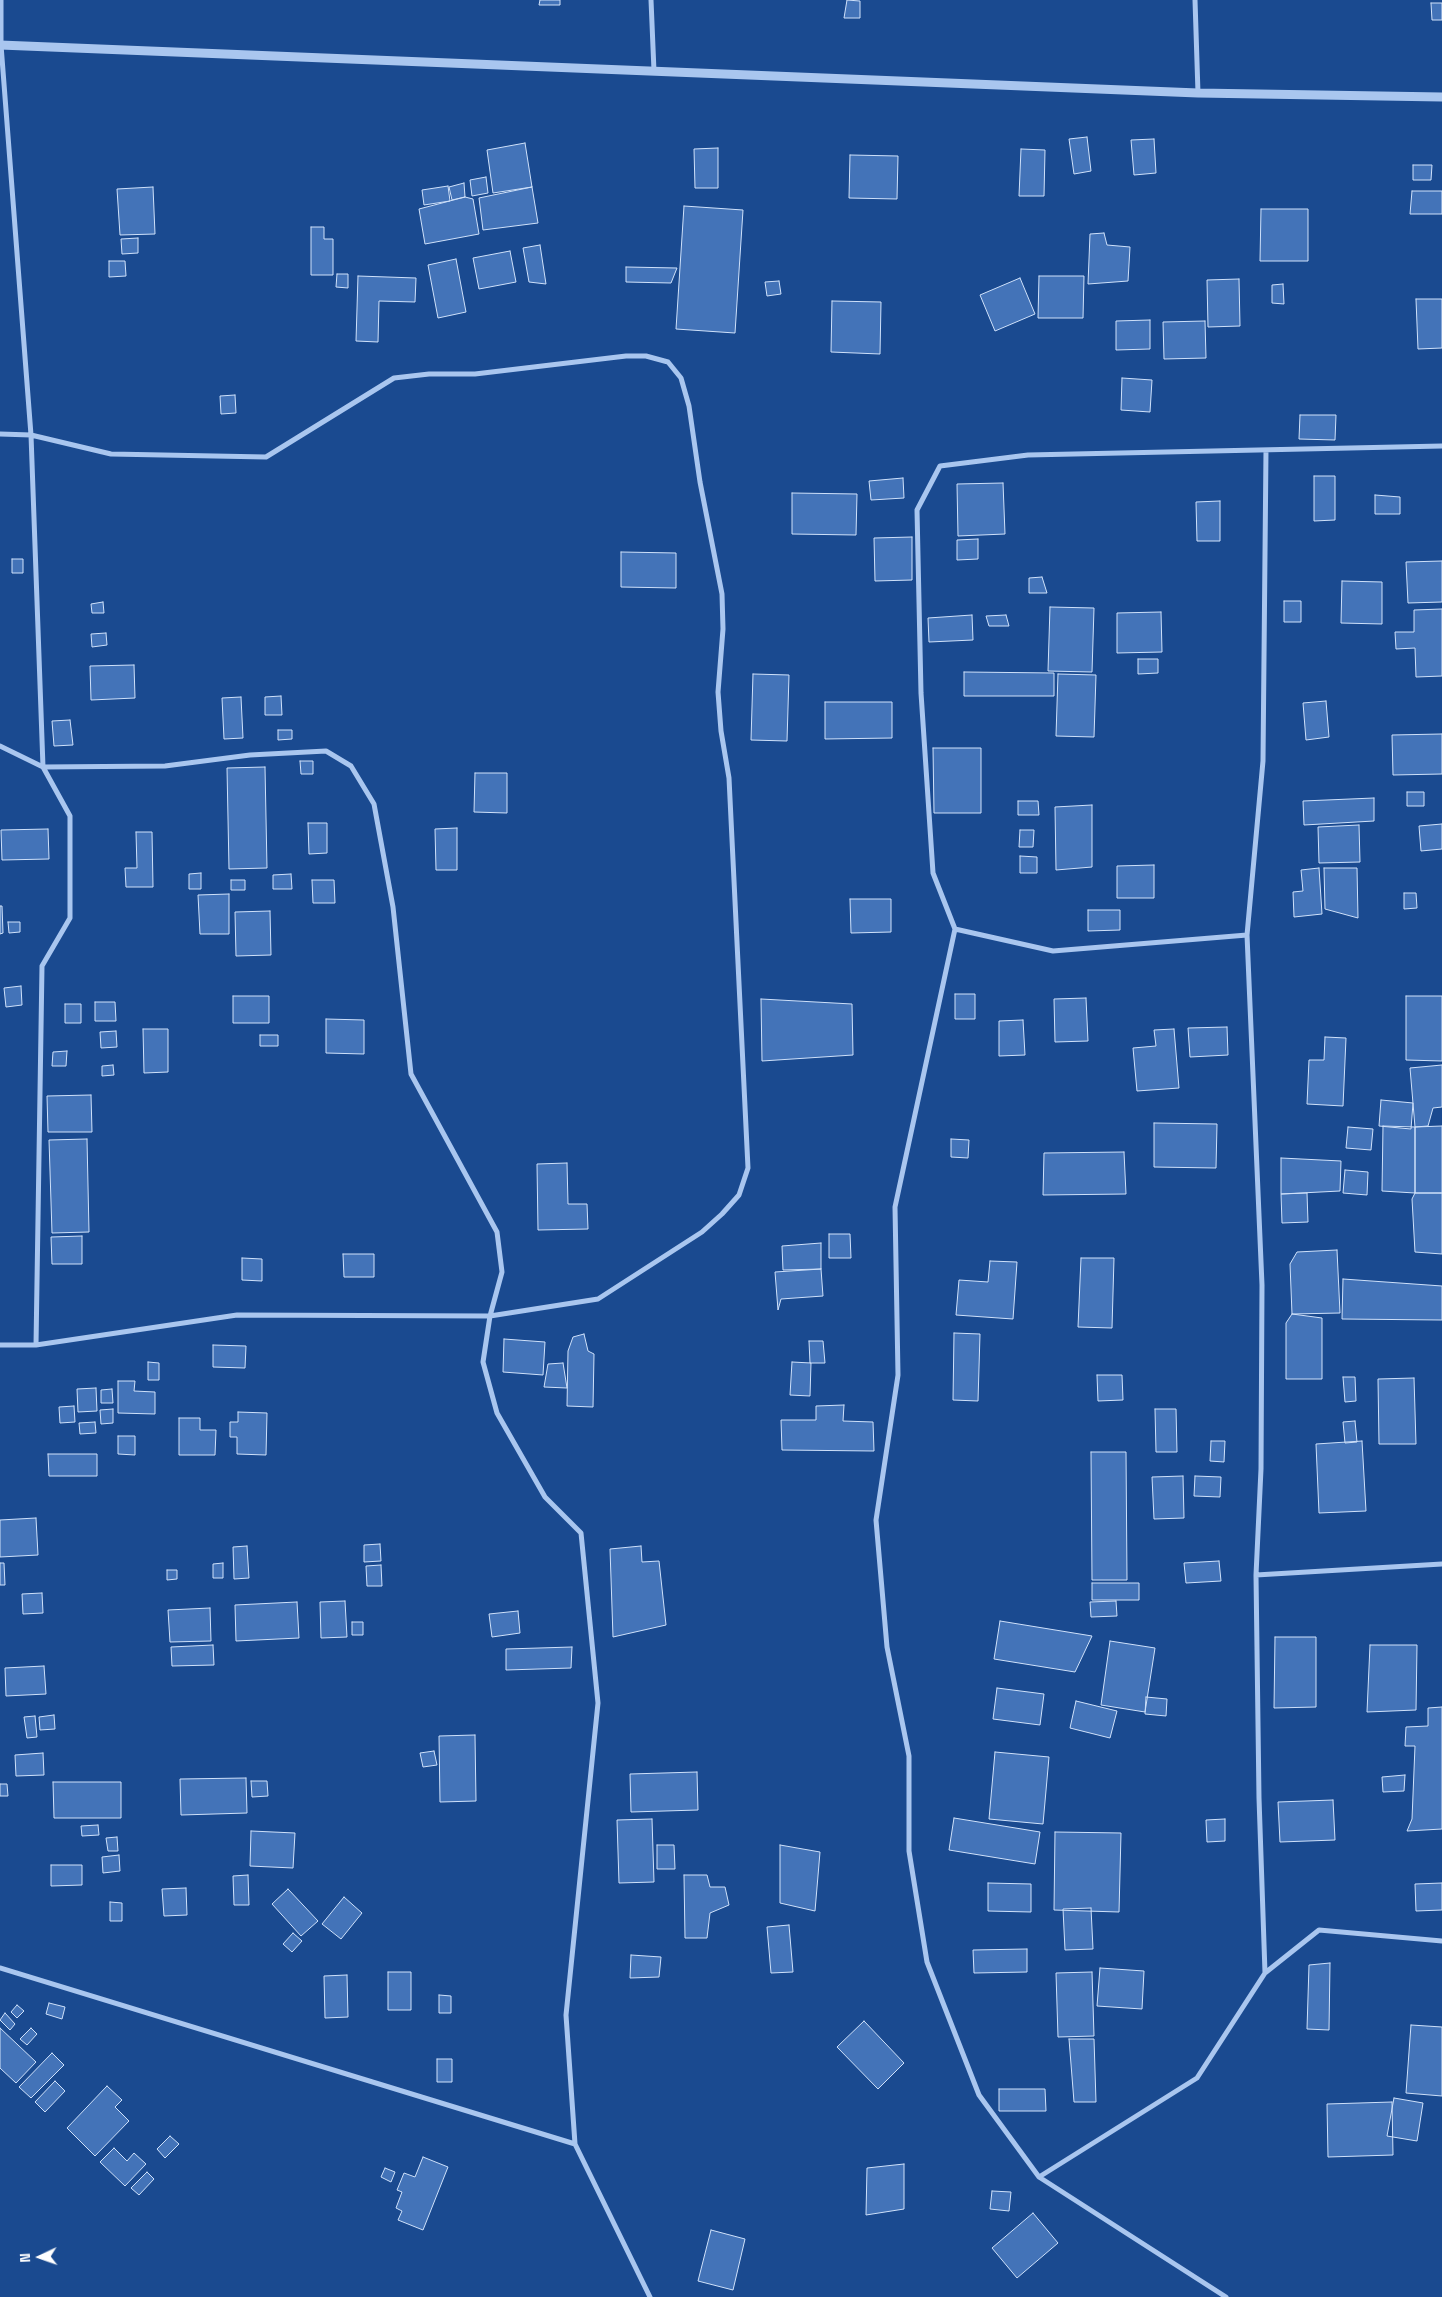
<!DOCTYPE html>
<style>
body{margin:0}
#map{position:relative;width:1442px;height:2297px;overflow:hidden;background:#1a4a90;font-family:"Space Grotesk",sans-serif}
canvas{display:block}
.north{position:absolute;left:15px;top:2232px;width:50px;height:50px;-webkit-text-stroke:4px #1a4a90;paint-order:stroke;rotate:267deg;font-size:14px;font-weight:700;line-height:20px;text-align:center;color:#fff}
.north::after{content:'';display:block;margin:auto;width:18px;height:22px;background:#fff;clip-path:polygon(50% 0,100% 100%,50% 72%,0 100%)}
</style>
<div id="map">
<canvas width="1442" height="2297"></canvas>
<div class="north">N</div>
</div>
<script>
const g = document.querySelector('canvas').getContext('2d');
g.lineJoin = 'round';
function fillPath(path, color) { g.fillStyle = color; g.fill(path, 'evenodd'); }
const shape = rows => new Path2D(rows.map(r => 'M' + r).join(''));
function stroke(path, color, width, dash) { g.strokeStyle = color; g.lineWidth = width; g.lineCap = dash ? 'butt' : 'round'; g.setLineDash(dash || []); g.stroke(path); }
const building = shape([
 [540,0,560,0,560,5,539,5,540,0],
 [847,0,860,1,860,18,844,18,847,0],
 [1431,3,1442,3,1442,20,1432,20,1431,3],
 [1087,137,1091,171,1074,174,1069,139,1087,137],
 [1154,139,1156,173,1134,175,1131,140,1154,139],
 [525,143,532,187,493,193,487,150,525,143],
 [718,148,718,188,695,188,694,149,718,148],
 [1021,149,1045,150,1044,196,1019,196,1021,149],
 [850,155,898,156,897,199,849,198,850,155],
 [1413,165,1432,165,1431,180,1413,180,1413,165],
 [486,177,488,193,472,196,470,180,486,177],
 [464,183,465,197,452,200,449,187,464,183],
 [448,186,450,201,424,205,422,190,448,186],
 [153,187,155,234,120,235,117,189,153,187],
 [532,187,538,223,483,230,479,198,532,187],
 [1412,191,1442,191,1442,214,1410,214,1412,191],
 [465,197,473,199,479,234,425,244,419,209,465,197],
 [684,206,743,210,735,333,676,329,684,206],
 [1261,209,1308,209,1308,261,1260,261,1261,209],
 [311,227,324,227,324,239,333,239,333,275,311,275,311,227],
 [1104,233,1107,245,1130,247,1128,281,1088,284,1090,234,1104,233],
 [138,238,138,253,122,254,121,239,138,238],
 [540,245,546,284,529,282,523,248,540,245],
 [510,251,516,282,479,289,473,258,510,251],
 [456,259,466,312,438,318,428,265,456,259],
 [109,261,125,261,126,276,109,277,109,261],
 [626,267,677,268,671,283,626,282,626,267],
 [337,274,348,274,348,288,336,287,337,274],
 [358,276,416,278,415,302,379,301,378,342,356,341,358,276],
 [1039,276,1084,276,1083,318,1038,318,1039,276],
 [1020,278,1035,314,995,331,980,295,1020,278],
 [1239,279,1240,326,1208,327,1207,280,1239,279],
 [779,281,781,294,767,296,765,282,779,281],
 [1283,284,1284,304,1272,303,1272,285,1283,284],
 [1416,299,1442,299,1442,348,1418,349,1416,299],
 [832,301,881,302,880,354,831,352,832,301],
 [1150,320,1150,349,1116,350,1116,321,1150,320],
 [1205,321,1206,358,1164,359,1163,322,1205,321],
 [1122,378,1152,380,1150,412,1121,410,1122,378],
 [235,395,236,413,221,414,220,396,235,395],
 [1300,415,1336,415,1335,440,1299,439,1300,415],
 [1314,476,1335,476,1335,520,1314,521,1314,476],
 [903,478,904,498,871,500,869,481,903,478],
 [1003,483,1005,534,958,536,957,484,1003,483],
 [792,493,857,494,856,535,792,534,792,493],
 [1375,495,1400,497,1400,514,1375,514,1375,495],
 [1220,501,1220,541,1197,541,1196,502,1220,501],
 [912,537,912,580,875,581,874,538,912,537],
 [978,539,978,559,957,560,957,540,978,539],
 [621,552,676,553,676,588,621,587,621,552],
 [12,559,23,559,23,573,12,573,12,559],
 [1442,561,1442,602,1408,603,1406,562,1442,561],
 [1042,577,1047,593,1029,593,1029,578,1042,577],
 [1342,581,1382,582,1382,624,1341,623,1342,581],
 [1284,601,1301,601,1301,622,1284,622,1284,601],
 [103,602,104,613,92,613,91,604,103,602],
 [1050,607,1094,608,1092,672,1048,671,1050,607],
 [1442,609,1442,676,1416,677,1415,648,1396,649,1395,632,1414,632,1414,610,1442,609],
 [1161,612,1162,652,1117,653,1117,613,1161,612],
 [972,615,973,640,929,642,928,618,972,615],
 [1006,615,1009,626,989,626,986,616,1006,615],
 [106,633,107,645,92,647,91,634,106,633],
 [1138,659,1158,659,1158,673,1138,674,1138,659],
 [134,665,135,698,91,700,90,666,134,665],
 [964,672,1054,673,1054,696,964,696,964,672],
 [753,674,789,675,787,741,751,740,753,674],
 [1058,674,1096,675,1094,737,1056,736,1058,674],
 [281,696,282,715,265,715,265,697,281,696],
 [241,697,243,738,224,739,222,698,241,697],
 [1326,701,1329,737,1306,740,1303,703,1326,701],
 [825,702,892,702,892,738,825,739,825,702],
 [70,720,73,745,54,746,52,721,70,720],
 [278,730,292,730,292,739,278,740,278,730],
 [1442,734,1442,774,1393,775,1392,735,1442,734],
 [933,748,981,748,981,813,934,813,933,748],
 [300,761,313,761,313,774,301,774,300,761],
 [265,767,267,868,229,869,227,768,265,767],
 [475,773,507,773,507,813,474,812,475,773],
 [1407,792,1424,792,1424,806,1407,806,1407,792],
 [1374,798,1374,821,1304,825,1303,801,1374,798],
 [1018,801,1038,801,1039,815,1018,815,1018,801],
 [1092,805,1092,867,1056,870,1055,807,1092,805],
 [308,823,327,823,327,853,309,854,308,823],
 [1442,824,1442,849,1421,851,1419,826,1442,824],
 [1359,825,1360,862,1319,863,1318,827,1359,825],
 [457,828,457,870,436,870,435,829,457,828],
 [48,829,49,859,2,860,1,830,48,829],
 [1020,830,1034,830,1033,847,1019,847,1020,830],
 [136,832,152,832,153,887,126,887,125,868,137,868,136,832],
 [1020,856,1037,857,1037,873,1020,873,1020,856],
 [1154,865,1154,898,1117,898,1117,866,1154,865],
 [1319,868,1322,914,1294,917,1293,892,1303,891,1301,870,1319,868],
 [1324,868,1357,868,1358,918,1325,909,1324,868],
 [201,873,201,889,189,889,189,874,201,873],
 [291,874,292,889,273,889,273,875,291,874],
 [231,880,245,880,245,890,231,890,231,880],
 [312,880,334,880,335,903,313,903,312,880],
 [1404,893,1416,893,1417,908,1404,909,1404,893],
 [229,894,229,934,200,934,198,895,229,894],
 [850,899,891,899,891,932,851,933,850,899],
 [0,906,2,906,3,933,0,934,0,906],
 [1088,910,1120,910,1120,930,1088,931,1088,910],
 [270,911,271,955,236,956,235,912,270,911],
 [8,922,20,922,20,932,9,933,8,922],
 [21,986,22,1005,6,1007,4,988,21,986],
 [955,994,975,994,975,1019,955,1019,955,994],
 [233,996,269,996,269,1023,233,1023,233,996],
 [1406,996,1442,996,1442,1061,1406,1060,1406,996],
 [1086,998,1088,1041,1055,1042,1054,999,1086,998],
 [761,999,852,1004,853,1055,762,1061,761,999],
 [95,1002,115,1002,116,1021,95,1021,95,1002],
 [65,1004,81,1004,81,1023,65,1023,65,1004],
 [326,1019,364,1020,364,1054,326,1053,326,1019],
 [1023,1020,1025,1055,999,1056,999,1021,1023,1020],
 [1227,1027,1228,1055,1190,1057,1188,1028,1227,1027],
 [143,1029,168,1029,168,1072,144,1073,143,1029],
 [1174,1029,1179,1088,1137,1091,1133,1048,1156,1046,1154,1030,1174,1029],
 [116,1031,117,1047,101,1048,100,1032,116,1031],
 [260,1035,278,1035,278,1046,260,1046,260,1035],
 [1325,1037,1346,1038,1343,1106,1307,1104,1309,1060,1324,1060,1325,1037],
 [67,1051,66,1066,52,1066,53,1052,67,1051],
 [113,1065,114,1075,102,1076,102,1066,113,1065],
 [1442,1065,1442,1107,1433,1108,1428,1126,1415,1127,1410,1068,1442,1065],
 [91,1095,92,1132,48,1132,47,1096,91,1095],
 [1381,1100,1413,1103,1411,1129,1379,1126,1381,1100],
 [1154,1123,1217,1124,1216,1168,1154,1167,1154,1123],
 [1383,1126,1415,1127,1415,1193,1382,1191,1383,1126],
 [1442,1126,1442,1193,1415,1193,1415,1127,1442,1126],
 [1348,1127,1373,1129,1371,1150,1346,1148,1348,1127],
 [87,1139,89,1232,52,1233,49,1140,87,1139],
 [951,1139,969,1140,968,1158,951,1157,951,1139],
 [1124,1152,1126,1194,1043,1195,1044,1153,1124,1152],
 [1281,1158,1341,1161,1340,1191,1281,1194,1281,1158],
 [567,1163,568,1204,587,1204,588,1229,538,1230,537,1164,567,1163],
 [1345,1170,1368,1172,1367,1195,1343,1193,1345,1170],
 [1307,1193,1308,1222,1282,1223,1281,1194,1307,1193],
 [1415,1193,1442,1193,1442,1254,1415,1252,1412,1199,1415,1193],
 [829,1234,850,1234,851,1258,829,1258,829,1234],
 [82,1236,82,1264,52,1264,51,1237,82,1236],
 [821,1243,821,1269,783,1270,782,1246,821,1243],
 [1337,1250,1340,1313,1292,1314,1290,1264,1297,1252,1337,1250],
 [343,1254,374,1254,374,1277,344,1277,343,1254],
 [242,1258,262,1259,262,1281,242,1280,242,1258],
 [1081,1258,1114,1258,1112,1328,1078,1327,1081,1258],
 [990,1261,1017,1262,1013,1319,956,1315,959,1280,988,1282,990,1261],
 [821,1269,823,1296,781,1299,778,1310,775,1272,821,1269],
 [1343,1279,1442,1286,1442,1320,1342,1319,1343,1279],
 [1292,1314,1322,1318,1322,1379,1286,1379,1286,1323,1292,1314],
 [954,1333,980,1334,978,1401,953,1400,954,1333],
 [584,1334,588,1351,594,1354,593,1407,567,1406,568,1351,573,1337,584,1334],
 [504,1339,545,1342,543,1375,503,1372,504,1339],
 [809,1341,823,1341,825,1363,810,1363,809,1341],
 [213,1345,246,1346,245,1368,213,1367,213,1345],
 [148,1362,159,1363,159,1380,148,1380,148,1362],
 [792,1362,811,1363,810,1396,790,1395,792,1362],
 [563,1363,567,1388,544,1387,548,1364,563,1363],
 [1097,1375,1122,1375,1123,1400,1098,1401,1097,1375],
 [1343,1377,1355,1377,1356,1401,1345,1402,1343,1377],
 [1414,1378,1416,1444,1379,1444,1378,1379,1414,1378],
 [118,1381,135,1381,134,1391,155,1392,155,1414,118,1413,118,1381],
 [96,1388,97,1411,78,1412,77,1389,96,1388],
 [112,1389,113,1403,101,1403,101,1390,112,1389],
 [844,1405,843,1421,873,1422,874,1451,782,1450,781,1420,816,1420,816,1406,844,1405],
 [74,1406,75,1422,60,1423,59,1407,74,1406],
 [113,1409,113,1423,101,1424,100,1410,113,1409],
 [1155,1409,1176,1409,1177,1452,1156,1452,1155,1409],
 [238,1412,267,1413,266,1455,237,1454,237,1437,230,1437,230,1422,238,1422,238,1412],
 [179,1418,200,1418,200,1430,216,1430,215,1455,179,1455,179,1418],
 [1355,1421,1357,1442,1345,1443,1343,1422,1355,1421],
 [95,1422,96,1433,80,1434,79,1423,95,1422],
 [118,1436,135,1436,135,1455,118,1454,118,1436],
 [1211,1441,1225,1441,1224,1462,1210,1461,1211,1441],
 [1362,1441,1366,1511,1319,1513,1316,1444,1362,1441],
 [1091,1452,1126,1452,1127,1580,1092,1580,1091,1452],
 [48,1454,97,1454,97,1476,49,1476,48,1454],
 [1183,1476,1184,1518,1154,1519,1152,1477,1183,1476],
 [1195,1476,1221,1477,1220,1497,1194,1496,1195,1476],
 [36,1518,38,1555,0,1557,0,1520,36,1518],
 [380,1544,381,1561,364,1562,364,1545,380,1544],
 [247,1546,249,1578,234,1579,233,1547,247,1546],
 [641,1546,642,1562,659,1561,666,1625,613,1637,610,1549,641,1546],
 [1219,1561,1221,1581,1186,1583,1184,1563,1219,1561],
 [0,1563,4,1563,5,1585,0,1585,0,1563],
 [223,1563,223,1578,213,1578,213,1564,223,1563],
 [381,1565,382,1586,367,1586,366,1566,381,1565],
 [167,1570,177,1570,177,1579,167,1580,167,1570],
 [1092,1583,1139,1583,1139,1600,1092,1600,1092,1583],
 [42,1593,43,1613,23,1614,22,1594,42,1593],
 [345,1601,347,1637,321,1638,320,1602,345,1601],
 [1116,1601,1117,1616,1091,1617,1090,1602,1116,1601],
 [297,1602,299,1638,236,1641,235,1605,297,1602],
 [210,1608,211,1641,170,1642,168,1610,210,1608],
 [518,1611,520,1633,492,1637,489,1614,518,1611],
 [1000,1621,1092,1636,1075,1672,994,1659,1000,1621],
 [352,1622,363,1622,363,1635,352,1635,352,1622],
 [1275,1637,1316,1637,1316,1707,1274,1708,1275,1637],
 [1110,1641,1155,1648,1145,1712,1101,1705,1110,1641],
 [213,1645,214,1665,172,1666,171,1647,213,1645],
 [1370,1645,1417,1645,1416,1710,1367,1712,1370,1645],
 [572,1647,571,1668,506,1670,506,1649,572,1647],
 [44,1666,46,1694,6,1696,5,1668,44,1666],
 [997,1688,1044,1694,1040,1725,993,1719,997,1688],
 [1146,1697,1167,1699,1166,1716,1145,1714,1146,1697],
 [1076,1701,1117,1711,1110,1738,1070,1728,1076,1701],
 [1442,1707,1442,1829,1407,1831,1412,1819,1415,1746,1405,1746,1406,1727,1428,1726,1428,1708,1442,1707],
 [54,1715,55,1729,40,1730,39,1717,54,1715],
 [35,1716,37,1737,27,1738,24,1717,35,1716],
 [475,1735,476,1801,440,1802,439,1736,475,1735],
 [434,1751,437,1765,423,1767,420,1753,434,1751],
 [995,1752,1049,1757,1043,1824,989,1819,995,1752],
 [43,1753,44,1775,16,1776,15,1755,43,1753],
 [697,1772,698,1810,631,1812,630,1774,697,1772],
 [1405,1775,1404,1791,1383,1792,1382,1777,1405,1775],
 [246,1778,247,1813,181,1815,180,1779,246,1778],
 [251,1781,267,1781,268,1796,252,1797,251,1781],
 [53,1782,121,1782,121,1818,54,1818,53,1782],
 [0,1784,7,1784,8,1796,0,1796,0,1784],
 [1333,1800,1335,1840,1280,1842,1278,1802,1333,1800],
 [954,1818,1040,1832,1035,1864,949,1850,954,1818],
 [652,1819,654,1882,619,1883,617,1820,652,1819],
 [1225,1819,1225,1841,1207,1842,1206,1820,1225,1819],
 [98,1825,99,1835,82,1836,81,1826,98,1825],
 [251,1831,295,1833,293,1868,250,1866,251,1831],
 [1055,1832,1121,1833,1119,1912,1054,1910,1055,1832],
 [117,1837,118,1851,108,1851,106,1838,117,1837],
 [657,1845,674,1845,675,1869,657,1869,657,1845],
 [780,1845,820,1852,815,1911,780,1903,780,1845],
 [119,1855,120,1871,103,1873,102,1857,119,1855],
 [51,1865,82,1865,82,1885,51,1886,51,1865],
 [248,1875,249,1905,234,1905,233,1876,248,1875],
 [684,1875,707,1875,710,1887,725,1887,729,1905,710,1913,707,1938,685,1938,684,1875],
 [988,1883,1031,1884,1031,1912,988,1911,988,1883],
 [1442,1883,1442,1910,1416,1911,1415,1884,1442,1883],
 [186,1888,187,1915,164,1916,162,1889,186,1888],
 [288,1889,318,1921,301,1936,272,1904,288,1889],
 [344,1897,362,1913,341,1939,322,1924,344,1897],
 [110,1902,122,1903,122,1921,110,1921,110,1902],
 [1091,1908,1093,1949,1065,1950,1063,1909,1091,1908],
 [789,1925,793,1972,771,1973,767,1927,789,1925],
 [293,1933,302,1941,292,1952,283,1944,293,1933],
 [1027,1949,1027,1972,974,1973,973,1950,1027,1949],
 [631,1955,661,1957,659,1977,630,1978,631,1955],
 [1330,1963,1329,2030,1307,2029,1309,1965,1330,1963],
 [1100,1968,1144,1971,1142,2009,1097,2006,1100,1968],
 [388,1972,411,1972,411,2010,388,2010,388,1972],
 [1092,1972,1094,2036,1058,2037,1056,1973,1092,1972],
 [347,1975,348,2017,325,2018,324,1976,347,1975],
 [439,1995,451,1996,451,2013,439,2013,439,1995],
 [49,2003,65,2007,62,2019,46,2014,49,2003],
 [17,2005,24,2011,17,2018,11,2012,17,2005],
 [5,2013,15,2024,10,2030,0,2020,5,2013],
 [864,2021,904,2063,878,2089,837,2047,864,2021],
 [1411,2025,1442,2027,1442,2096,1406,2093,1411,2025],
 [0,2028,36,2062,16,2083,0,2068,0,2028],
 [31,2028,37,2034,27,2045,20,2039,31,2028],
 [1069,2039,1094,2039,1096,2102,1074,2102,1069,2039],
 [52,2053,64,2065,31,2098,19,2087,52,2053],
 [437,2059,452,2059,452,2082,437,2082,437,2059],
 [55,2081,65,2091,45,2112,35,2102,55,2081],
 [107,2086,122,2100,115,2107,129,2121,95,2156,67,2128,107,2086],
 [999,2089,1045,2089,1046,2111,999,2111,999,2089],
 [1394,2098,1423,2103,1417,2141,1387,2136,1394,2098],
 [1392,2102,1393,2155,1328,2157,1327,2104,1392,2102],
 [170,2136,179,2144,165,2158,157,2149,170,2136],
 [114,2148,127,2161,134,2153,146,2164,125,2186,100,2162,114,2148],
 [423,2157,448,2167,423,2230,398,2220,402,2211,396,2208,402,2192,397,2190,404,2173,415,2177,423,2157],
 [904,2164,904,2209,866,2215,867,2168,904,2164],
 [385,2168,395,2172,391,2182,381,2177,385,2168],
 [147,2172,154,2179,139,2195,131,2188,147,2172],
 [992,2191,1011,2192,1009,2211,990,2209,992,2191],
 [1033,2213,1058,2243,1017,2278,992,2248,1033,2213],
 [711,2230,745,2239,733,2290,698,2281,711,2230]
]);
const minor = shape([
 [1,0,1,45,31,435,43,767,70,816,70,918,42,966,36,1345],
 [651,0,654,71],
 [1195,0,1198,93],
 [0,434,31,435,111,454,266,457,394,378,429,374,475,374,626,356,646,356,668,362,681,378,689,406,700,482,722,594,723,629,718,692,721,731,729,778,748,1168,739,1195,722,1214,702,1232,598,1299,490,1316,237,1315,36,1345,0,1345],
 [0,746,43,767,165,766,250,755,326,751,351,766,374,804,393,907,411,1074,497,1232,502,1272,490,1316,483,1362,497,1413,545,1497,581,1533,598,1703,566,2015,575,2144,650,2297],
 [955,929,895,1207,898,1375,876,1520,887,1647,909,1756,909,1851,927,1962,979,2095,1039,2177,1226,2297],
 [1247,935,1053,951,955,929,933,873,921,693,917,510,940,466,1028,455,1442,446],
 [1256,1575,1442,1564],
 [0,1968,575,2144],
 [1265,1973,1259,1798,1256,1575,1261,1469,1262,1285,1247,935,1263,761,1266,450],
 [1039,2177,1197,2078,1265,1973,1319,1930,1442,1941]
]);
const tertiary = shape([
 [0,45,1198,93,1442,97]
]);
fillPath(building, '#4373b8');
stroke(building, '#cfe1fa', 1);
stroke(minor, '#a9c6ef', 5);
stroke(tertiary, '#a9c6ef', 9);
</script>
